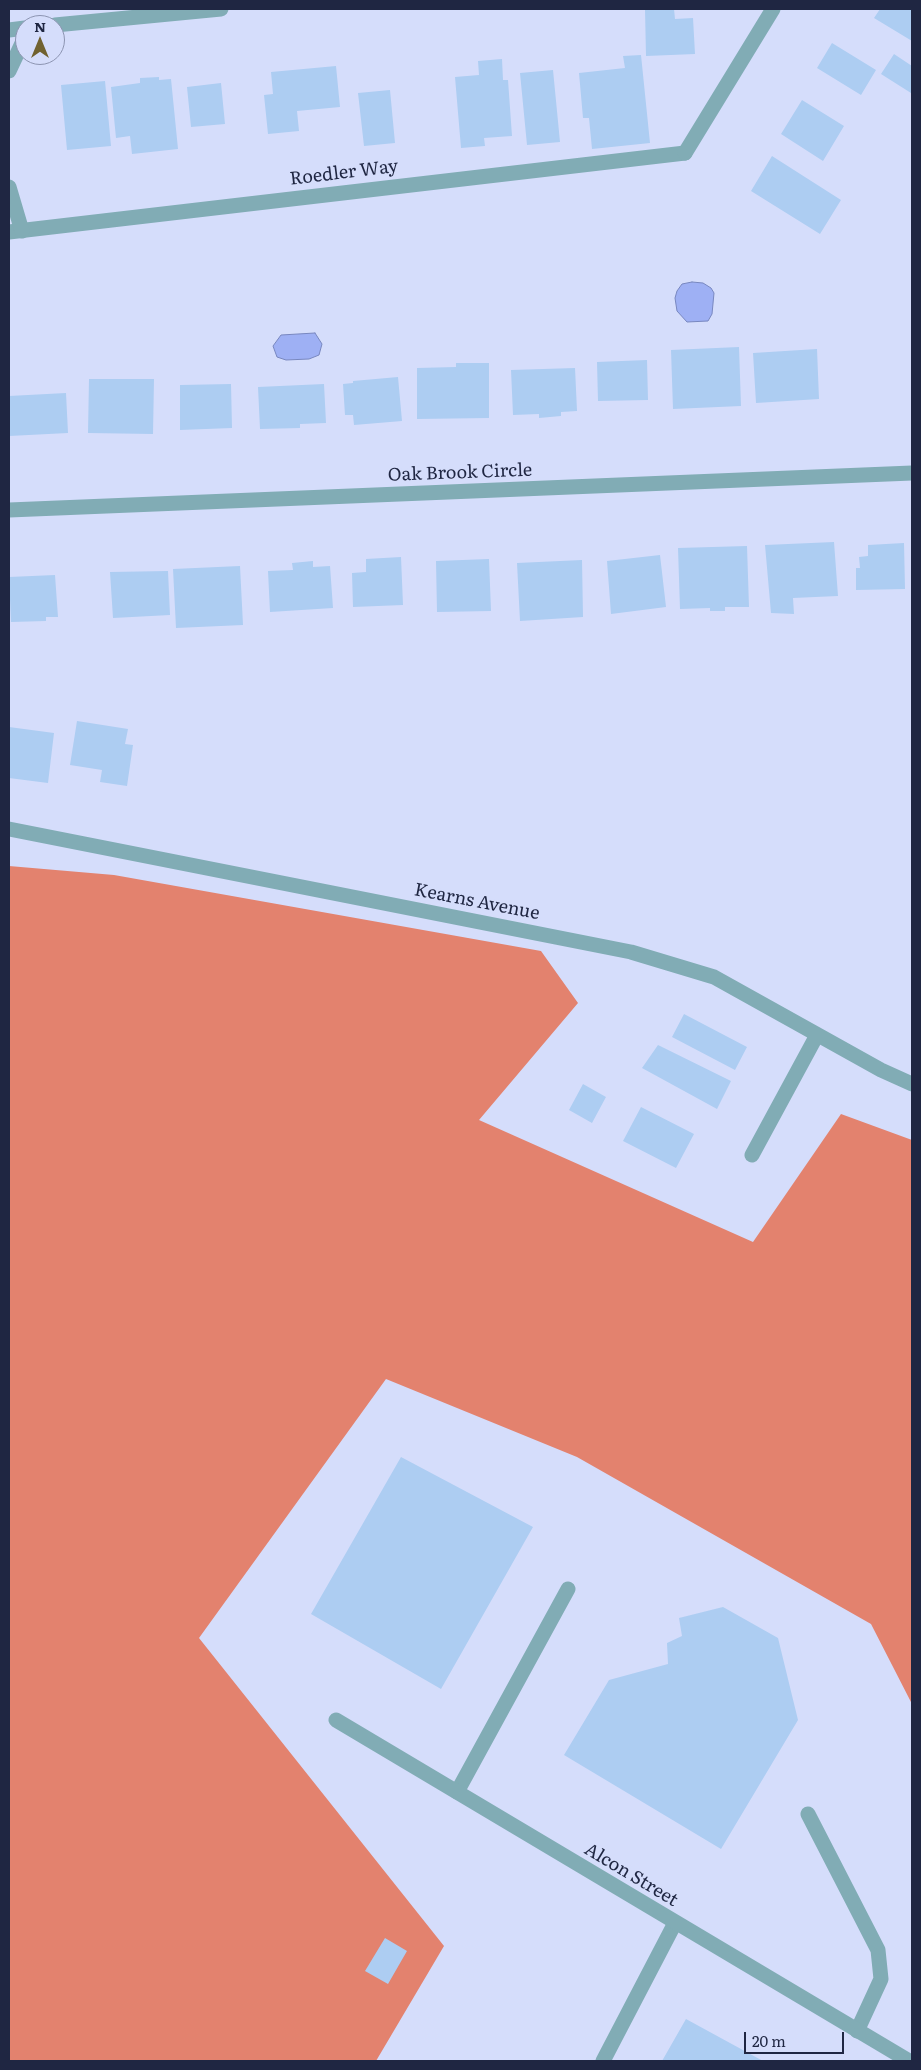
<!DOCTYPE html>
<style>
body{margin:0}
#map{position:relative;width:921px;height:2070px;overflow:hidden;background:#d5ddfb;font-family:Literata,serif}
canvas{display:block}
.frame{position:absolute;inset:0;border:10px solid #1f2642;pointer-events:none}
.north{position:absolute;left:15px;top:15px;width:50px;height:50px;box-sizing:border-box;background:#d5ddfb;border:1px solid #8c94b1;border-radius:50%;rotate:0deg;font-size:14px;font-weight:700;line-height:20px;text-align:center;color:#1f2642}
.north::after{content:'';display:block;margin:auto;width:18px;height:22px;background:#716230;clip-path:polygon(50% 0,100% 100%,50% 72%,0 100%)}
.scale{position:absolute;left:744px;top:2032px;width:100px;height:22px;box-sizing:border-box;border:2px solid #1f2642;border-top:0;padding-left:6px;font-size:15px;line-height:18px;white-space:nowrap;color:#1f2642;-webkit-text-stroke:4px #d5ddfb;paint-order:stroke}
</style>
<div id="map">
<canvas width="921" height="2070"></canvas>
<div class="frame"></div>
<div class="north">N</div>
<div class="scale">20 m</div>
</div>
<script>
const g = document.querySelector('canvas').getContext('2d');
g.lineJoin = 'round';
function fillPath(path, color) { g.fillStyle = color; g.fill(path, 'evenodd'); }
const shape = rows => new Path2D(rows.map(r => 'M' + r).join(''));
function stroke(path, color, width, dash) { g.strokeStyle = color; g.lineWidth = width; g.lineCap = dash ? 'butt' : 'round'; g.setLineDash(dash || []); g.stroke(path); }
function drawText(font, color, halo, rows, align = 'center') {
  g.font = font + ' Literata,serif'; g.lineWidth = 4.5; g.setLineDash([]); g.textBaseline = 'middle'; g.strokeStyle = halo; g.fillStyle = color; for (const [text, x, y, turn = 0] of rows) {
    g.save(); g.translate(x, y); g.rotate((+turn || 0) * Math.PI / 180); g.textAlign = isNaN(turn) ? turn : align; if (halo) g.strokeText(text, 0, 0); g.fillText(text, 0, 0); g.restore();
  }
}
const forest = shape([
 [9,866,114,875,541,951,578,1003,479,1120,753,1242,841,1114,912,1140,912,1704,871,1624,577,1457,386,1379,199,1638,444,1946,376,2061,9,2061]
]);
const water = shape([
 [692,282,703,283,711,288,714,293,712,314,708,321,687,322,677,311,675,298,677,291,682,284,692,282],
 [315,333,322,344,319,355,309,359,286,360,277,357,273,346,281,335,315,333]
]);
const building = shape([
 [645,9,674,9,675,19,693,18,695,54,646,56],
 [880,9,912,9,912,41,874,18],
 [832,43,876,70,861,95,817,68],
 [894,54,912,66,912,90,911,93,881,74],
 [641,55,650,143,592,149,589,118,583,118,579,73,625,68,623,56],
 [502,59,503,80,508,80,512,136,484,138,485,146,461,148,455,77,479,75,478,61],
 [336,66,340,107,297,111,299,131,268,134,264,95,273,94,271,72],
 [553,70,560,142,527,145,520,73],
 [159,77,159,80,171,79,178,149,132,154,130,136,116,138,111,87,140,83,140,78],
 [105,81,111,146,67,150,61,85],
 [221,83,225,124,191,127,187,87],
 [390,90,395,143,364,146,358,93],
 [802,100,844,126,823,161,781,134],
 [772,156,841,200,820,234,751,191],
 [739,347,741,406,673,409,671,350],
 [817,349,819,399,756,403,753,353],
 [647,360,648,400,598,401,597,362],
 [456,363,489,363,489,418,417,419,417,368,456,367],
 [575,368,577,411,561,412,561,416,539,418,539,414,513,415,511,370],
 [398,377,402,421,354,425,353,415,345,415,343,384,353,383,353,381],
 [89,379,154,379,153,434,88,433],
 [231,384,232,428,180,430,180,385],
 [324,384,326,423,300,424,300,428,260,429,258,387],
 [66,393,68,433,9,436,9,396],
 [834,542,838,596,793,598,794,614,771,613,765,545],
 [904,543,905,589,856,590,856,568,860,568,859,557,868,556,868,545],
 [747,546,749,607,725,607,725,611,710,611,710,608,680,609,678,548],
 [660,555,666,607,611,614,607,561],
 [401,557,403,605,353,607,352,573,366,572,366,559],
 [489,559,491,611,437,612,436,561],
 [582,560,583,617,520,621,517,563],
 [313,561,313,567,330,566,333,608,270,612,268,571,293,570,292,563],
 [240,566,243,625,176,628,173,569],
 [168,571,170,615,113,618,110,572],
 [55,575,58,617,46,617,46,621,11,622,9,577],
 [77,721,128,729,125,744,133,745,127,786,100,782,102,770,70,765],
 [9,727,54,733,48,783,9,778],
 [684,1014,747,1047,735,1070,672,1037],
 [658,1045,731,1081,717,1109,642,1068],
 [583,1084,606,1097,592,1123,569,1110],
 [641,1107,694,1134,676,1168,623,1141],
 [401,1457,533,1527,441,1689,311,1614],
 [723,1607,778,1638,798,1720,721,1849,564,1755,609,1680,668,1664,667,1643,682,1636,679,1618],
 [385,1938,407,1951,388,1984,365,1971],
 [686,2019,763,2061,662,2061]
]);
const lane = shape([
 [9,232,685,153],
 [457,1792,568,1589],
 [808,1814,878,1950,881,1979,857,2031],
 [603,2061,675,1923]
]);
const street = shape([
 [55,25,221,9],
 [9,30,25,28],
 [9,71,25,37],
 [685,153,773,9],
 [9,187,22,231],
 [9,510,912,473],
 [9,829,631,952,714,977,881,1070,912,1084],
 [752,1155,817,1035],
 [336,1720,909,2061]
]);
const streetNames = [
 ["Roedler Way",344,173,-7],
 ["Oak Brook Circle",460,473,-2],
 ["Kearns Avenue",477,902,11],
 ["Alcon Street",631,1875,31]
];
fillPath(forest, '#e3826e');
fillPath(water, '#9eb0f4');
stroke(water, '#7887bf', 1);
fillPath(building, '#adcdf2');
stroke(lane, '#81acb5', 15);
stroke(street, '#81acb5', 15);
drawText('18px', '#1f2642', '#d5ddfb', streetNames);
</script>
